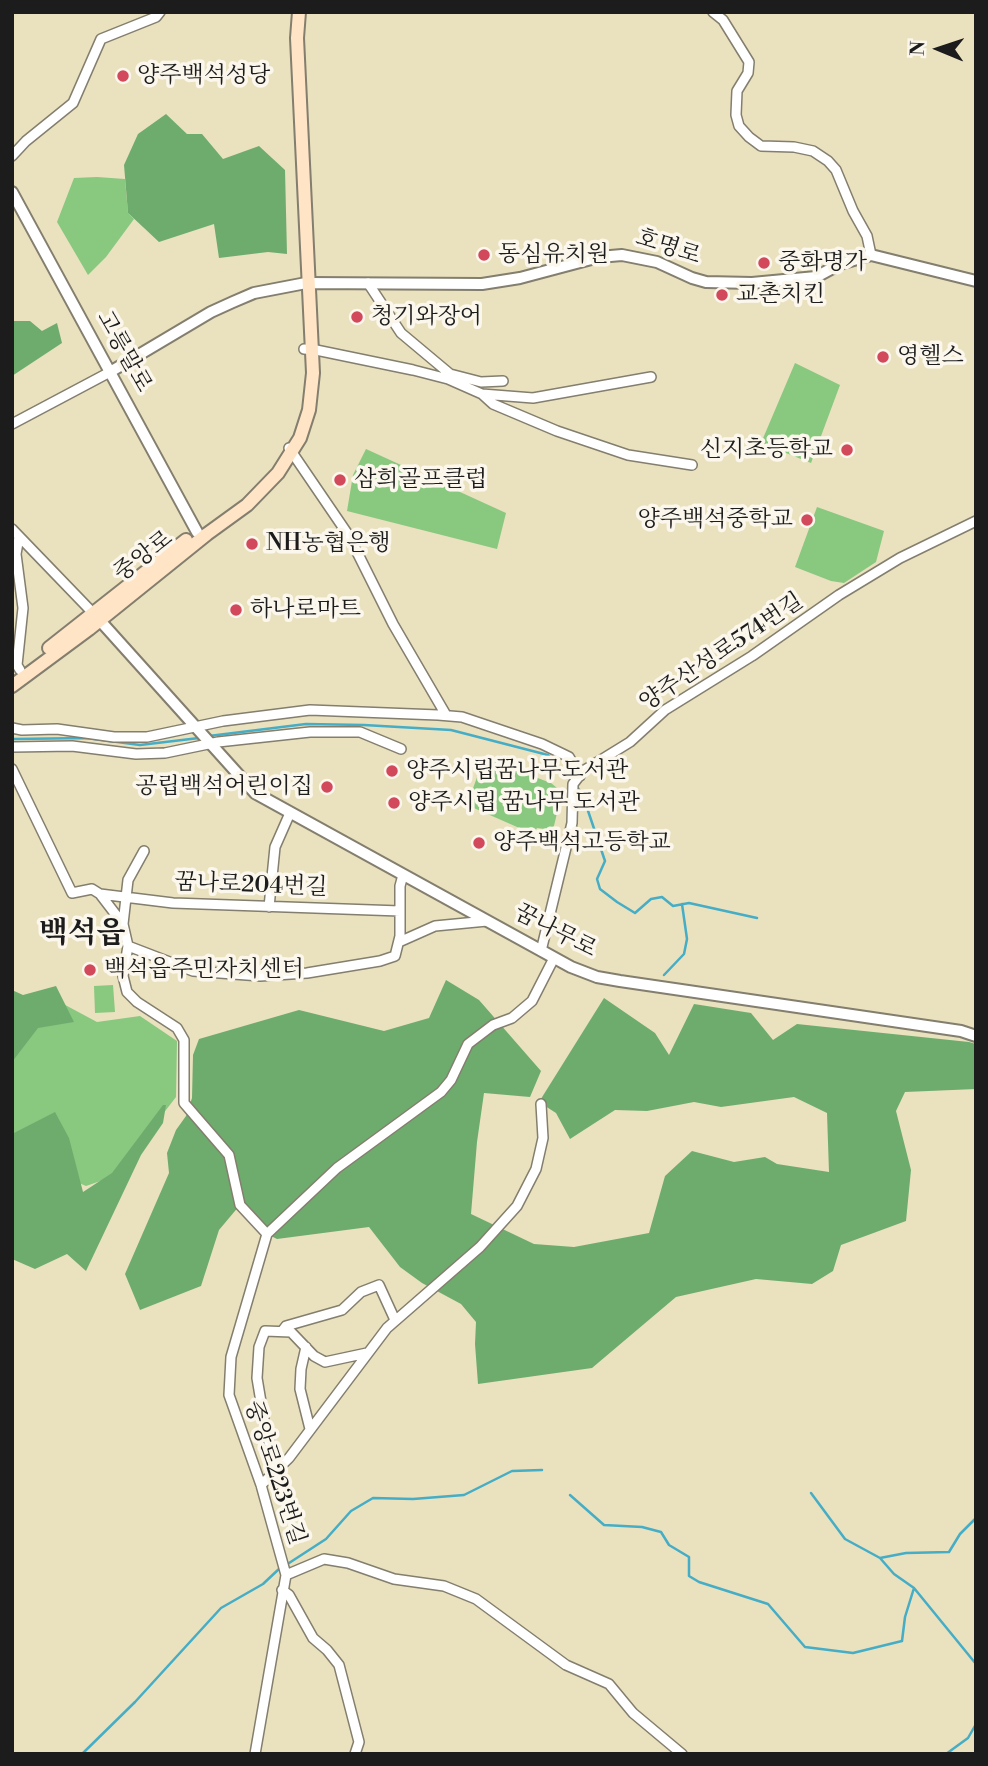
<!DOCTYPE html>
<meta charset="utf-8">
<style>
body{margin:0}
#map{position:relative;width:988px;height:1766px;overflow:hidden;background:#eae1bf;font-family:"Libre Bodoni",serif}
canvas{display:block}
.frame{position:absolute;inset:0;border:14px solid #1c1c1c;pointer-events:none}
.north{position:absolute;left:904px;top:14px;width:70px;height:70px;-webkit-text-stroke:5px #fbf7ec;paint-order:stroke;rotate:272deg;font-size:19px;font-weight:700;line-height:28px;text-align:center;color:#1c1c1c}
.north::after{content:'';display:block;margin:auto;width:24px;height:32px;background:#1c1c1c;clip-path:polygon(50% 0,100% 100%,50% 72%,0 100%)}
</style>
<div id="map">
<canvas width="988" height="1766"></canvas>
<div class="frame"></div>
<div class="north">N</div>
</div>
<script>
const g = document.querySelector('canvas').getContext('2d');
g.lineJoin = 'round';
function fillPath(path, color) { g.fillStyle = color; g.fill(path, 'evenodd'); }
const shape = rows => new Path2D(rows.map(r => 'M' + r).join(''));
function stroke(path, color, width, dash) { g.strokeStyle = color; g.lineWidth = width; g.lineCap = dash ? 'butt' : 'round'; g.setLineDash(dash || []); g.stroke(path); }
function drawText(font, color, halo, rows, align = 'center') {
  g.font = font + ' "Libre Bodoni","Noto Serif KR",serif'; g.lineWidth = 7; g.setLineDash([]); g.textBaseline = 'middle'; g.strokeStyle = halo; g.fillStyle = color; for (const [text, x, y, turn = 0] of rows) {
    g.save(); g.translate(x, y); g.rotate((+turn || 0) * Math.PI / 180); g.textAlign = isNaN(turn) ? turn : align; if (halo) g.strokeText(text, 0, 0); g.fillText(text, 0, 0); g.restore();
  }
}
const green = shape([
 [97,177,125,179,128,213,134,219,106,257,88,275,57,222,74,178],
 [795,363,840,385,811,463,761,443],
 [366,449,506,513,497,549,347,511,353,475],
 [817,507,884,531,876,562,844,583,831,581,795,567],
 [484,758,551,783,562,792,553,830,537,828,533,834,467,805],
 [113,985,115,1012,95,1013,94,986],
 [12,993,19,997,54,999,97,1022,140,1016,177,1041,176,1097,115,1176,86,1186,65,1177,12,1164]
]);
const forest = shape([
 [166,114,187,134,202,134,223,159,259,146,285,170,287,254,268,252,219,258,214,224,159,242,128,213,124,165,138,134],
 [12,321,30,321,42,331,57,323,62,343,12,376],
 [446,980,479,1000,541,1071,530,1097,484,1093,477,1142,471,1214,534,1244,574,1247,649,1233,665,1176,692,1151,734,1162,765,1157,777,1164,829,1172,827,1113,794,1097,721,1107,694,1102,647,1111,615,1110,570,1139,556,1113,539,1102,604,998,655,1033,669,1055,694,1004,751,1013,773,1040,797,1024,969,1042,976,1044,976,1089,905,1092,896,1111,911,1170,906,1221,841,1245,833,1271,812,1284,756,1279,676,1297,592,1368,478,1384,475,1344,476,1322,461,1304,422,1283,400,1267,369,1227,277,1239,267,1234,240,1205,219,1230,201,1286,140,1310,125,1274,169,1173,167,1153,176,1130,186,1116,192,1098,193,1055,199,1039,299,1010,384,1031,429,1018],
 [56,986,74,1022,38,1028,12,1062,12,1029,14,1029,12,990,23,995],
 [163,1105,166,1105,163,1123,141,1155,86,1271,67,1254,35,1269,12,1259,12,1134,55,1112,69,1138,83,1192,112,1173]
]);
const stream = shape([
 [209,736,306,724,364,725,451,730,548,755,572,780],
 [14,739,87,738,140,745,199,738],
 [576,785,583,796,605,861,597,879,600,889,617,902,635,913,651,899,662,897,673,906,689,903,757,918],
 [664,975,684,954,687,939,682,904],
 [811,1493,845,1539,880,1558,906,1553,949,1552,960,1534,976,1518],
 [570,1495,604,1525,642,1527,661,1532,669,1545,689,1557,689,1576,699,1582,768,1604,805,1647,853,1653,902,1641,905,1617,914,1588,894,1574,880,1558],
 [286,1565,326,1539,351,1511,373,1498,413,1499,464,1495,512,1471,542,1470],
 [914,1588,976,1664],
 [82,1754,135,1702,221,1608,263,1584,280,1568],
 [946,1754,968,1738,976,1724]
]);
const minor = shape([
 [713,12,723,20,749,62,748,73,737,91,736,115,739,126,749,137,761,146,794,147,813,151,828,161,836,170,853,211,867,236,871,255],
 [12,156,26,141,73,103,101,39,156,17,160,12],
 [368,283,401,333,450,374,481,382,503,381],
 [304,349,316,350,413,370,448,379,482,394,533,398,651,377],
 [482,394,493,404,557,431,628,455,692,465],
 [12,424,110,372],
 [289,448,349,536,393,624,446,715],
 [12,529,93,613],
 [19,537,16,554,23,608,17,665,20,670],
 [12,728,22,730,57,729,114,737,147,737,223,721,310,710,438,715,462,717,542,744,569,757,580,776],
 [12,747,72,746,136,754,165,753,218,742,310,732,360,732,401,749],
 [12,769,72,893,92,889,100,894,123,924,128,946,123,976,127,992,137,1002,177,1028,184,1040,184,1103,229,1155,240,1205,267,1234,231,1357,229,1395,261,1485,286,1575,255,1754],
 [100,894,173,903,400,911],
 [269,907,275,847,290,813],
 [123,924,128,880,144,851],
 [399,942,435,926,487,921],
 [128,946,193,971,260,976,307,973,380,961,395,956,400,936,400,886,403,875],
 [541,951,572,823,573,784,583,771,630,742,665,710,752,656,839,595,900,558,976,521],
 [267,1234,337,1168,441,1092,451,1080,468,1044,493,1025,512,1018,532,1001,554,958],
 [283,1330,286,1326,342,1310,361,1292,379,1285,395,1320],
 [306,1347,301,1369,300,1389,310,1429],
 [277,1469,266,1432,257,1378,259,1347,265,1331,291,1332,314,1356,325,1362,367,1353],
 [261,1485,289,1458,387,1328,480,1247,517,1206,536,1169,543,1138,541,1104],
 [286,1575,324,1559,348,1563,394,1579,444,1586,476,1599,566,1665,609,1684,633,1713,682,1754],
 [282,1590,289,1595,313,1638,327,1650,339,1665,359,1742,355,1754]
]);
const tertiary = shape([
 [12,192,197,532],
 [110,372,211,312,233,302,254,293,306,283,482,284,520,278,599,257,622,255,657,262,692,278,706,282,752,283,816,277,840,264,871,255,976,281],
 [95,615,255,793,571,967,597,977,620,981,961,1031,976,1036]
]);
const secondary = shape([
 [49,648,186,540],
 [12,686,89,629,207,534,247,505,278,473,300,438,309,410,313,373,297,38,299,12]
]);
const markers = [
 [123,76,7,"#d1495b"],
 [484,255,7,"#d1495b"],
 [764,263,7,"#d1495b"],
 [722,295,7,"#d1495b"],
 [357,317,7,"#d1495b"],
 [883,357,7,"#d1495b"],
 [847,450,7,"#d1495b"],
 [340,480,7,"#d1495b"],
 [807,520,7,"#d1495b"],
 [252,544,7,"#d1495b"],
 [236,610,7,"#d1495b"],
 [392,771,7,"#d1495b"],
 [327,787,7,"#d1495b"],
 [394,803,7,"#d1495b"],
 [479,843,7,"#d1495b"],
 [90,970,7,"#d1495b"]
];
const poiNames = [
 ["양주백석성당",137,76],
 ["동심유치원",498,255],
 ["중화명가",778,263],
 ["교촌치킨",736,295],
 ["청기와장어",371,317],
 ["영헬스",897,357],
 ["신지초등학교",833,450,"right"],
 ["삼희골프클럽",354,480],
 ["양주백석중학교",793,520,"right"],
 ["NH농협은행",266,544],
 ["하나로마트",250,610],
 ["양주시립꿈나무도서관",406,771],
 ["공립백석어린이집",313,787,"right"],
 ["양주시립 꿈나무 도서관",408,803],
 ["양주백석고등학교",493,843],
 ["백석읍주민자치센터",104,970]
];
const streetNames = [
 ["호명로",668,248,18],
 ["고릉말로",123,352,61],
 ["중앙로",144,557,-38],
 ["양주산성로574번길",722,653,-34],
 ["꿈나로204번길",251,886,2],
 ["꿈나무로",555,932,27],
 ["중앙로223번길",274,1473,72]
];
const districtNames = [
 ["백석읍",82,935]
];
fillPath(green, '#89c87f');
fillPath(forest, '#6eac6e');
stroke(stream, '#45adc5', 2.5);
stroke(minor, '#837e6e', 12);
stroke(tertiary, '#837e6e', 14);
stroke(secondary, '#837e6e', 16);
stroke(minor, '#fff', 9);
stroke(tertiary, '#fff', 10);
stroke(secondary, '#ffe4c6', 12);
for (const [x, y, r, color] of markers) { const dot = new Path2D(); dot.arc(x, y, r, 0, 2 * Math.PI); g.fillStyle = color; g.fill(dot); stroke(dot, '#fbf7ec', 2.5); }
drawText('23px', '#1c1c1c', '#fbf7ec', poiNames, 'left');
drawText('23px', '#1c1c1c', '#fbf7ec', streetNames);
drawText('bold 30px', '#1c1c1c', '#fbf7ec', districtNames);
</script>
